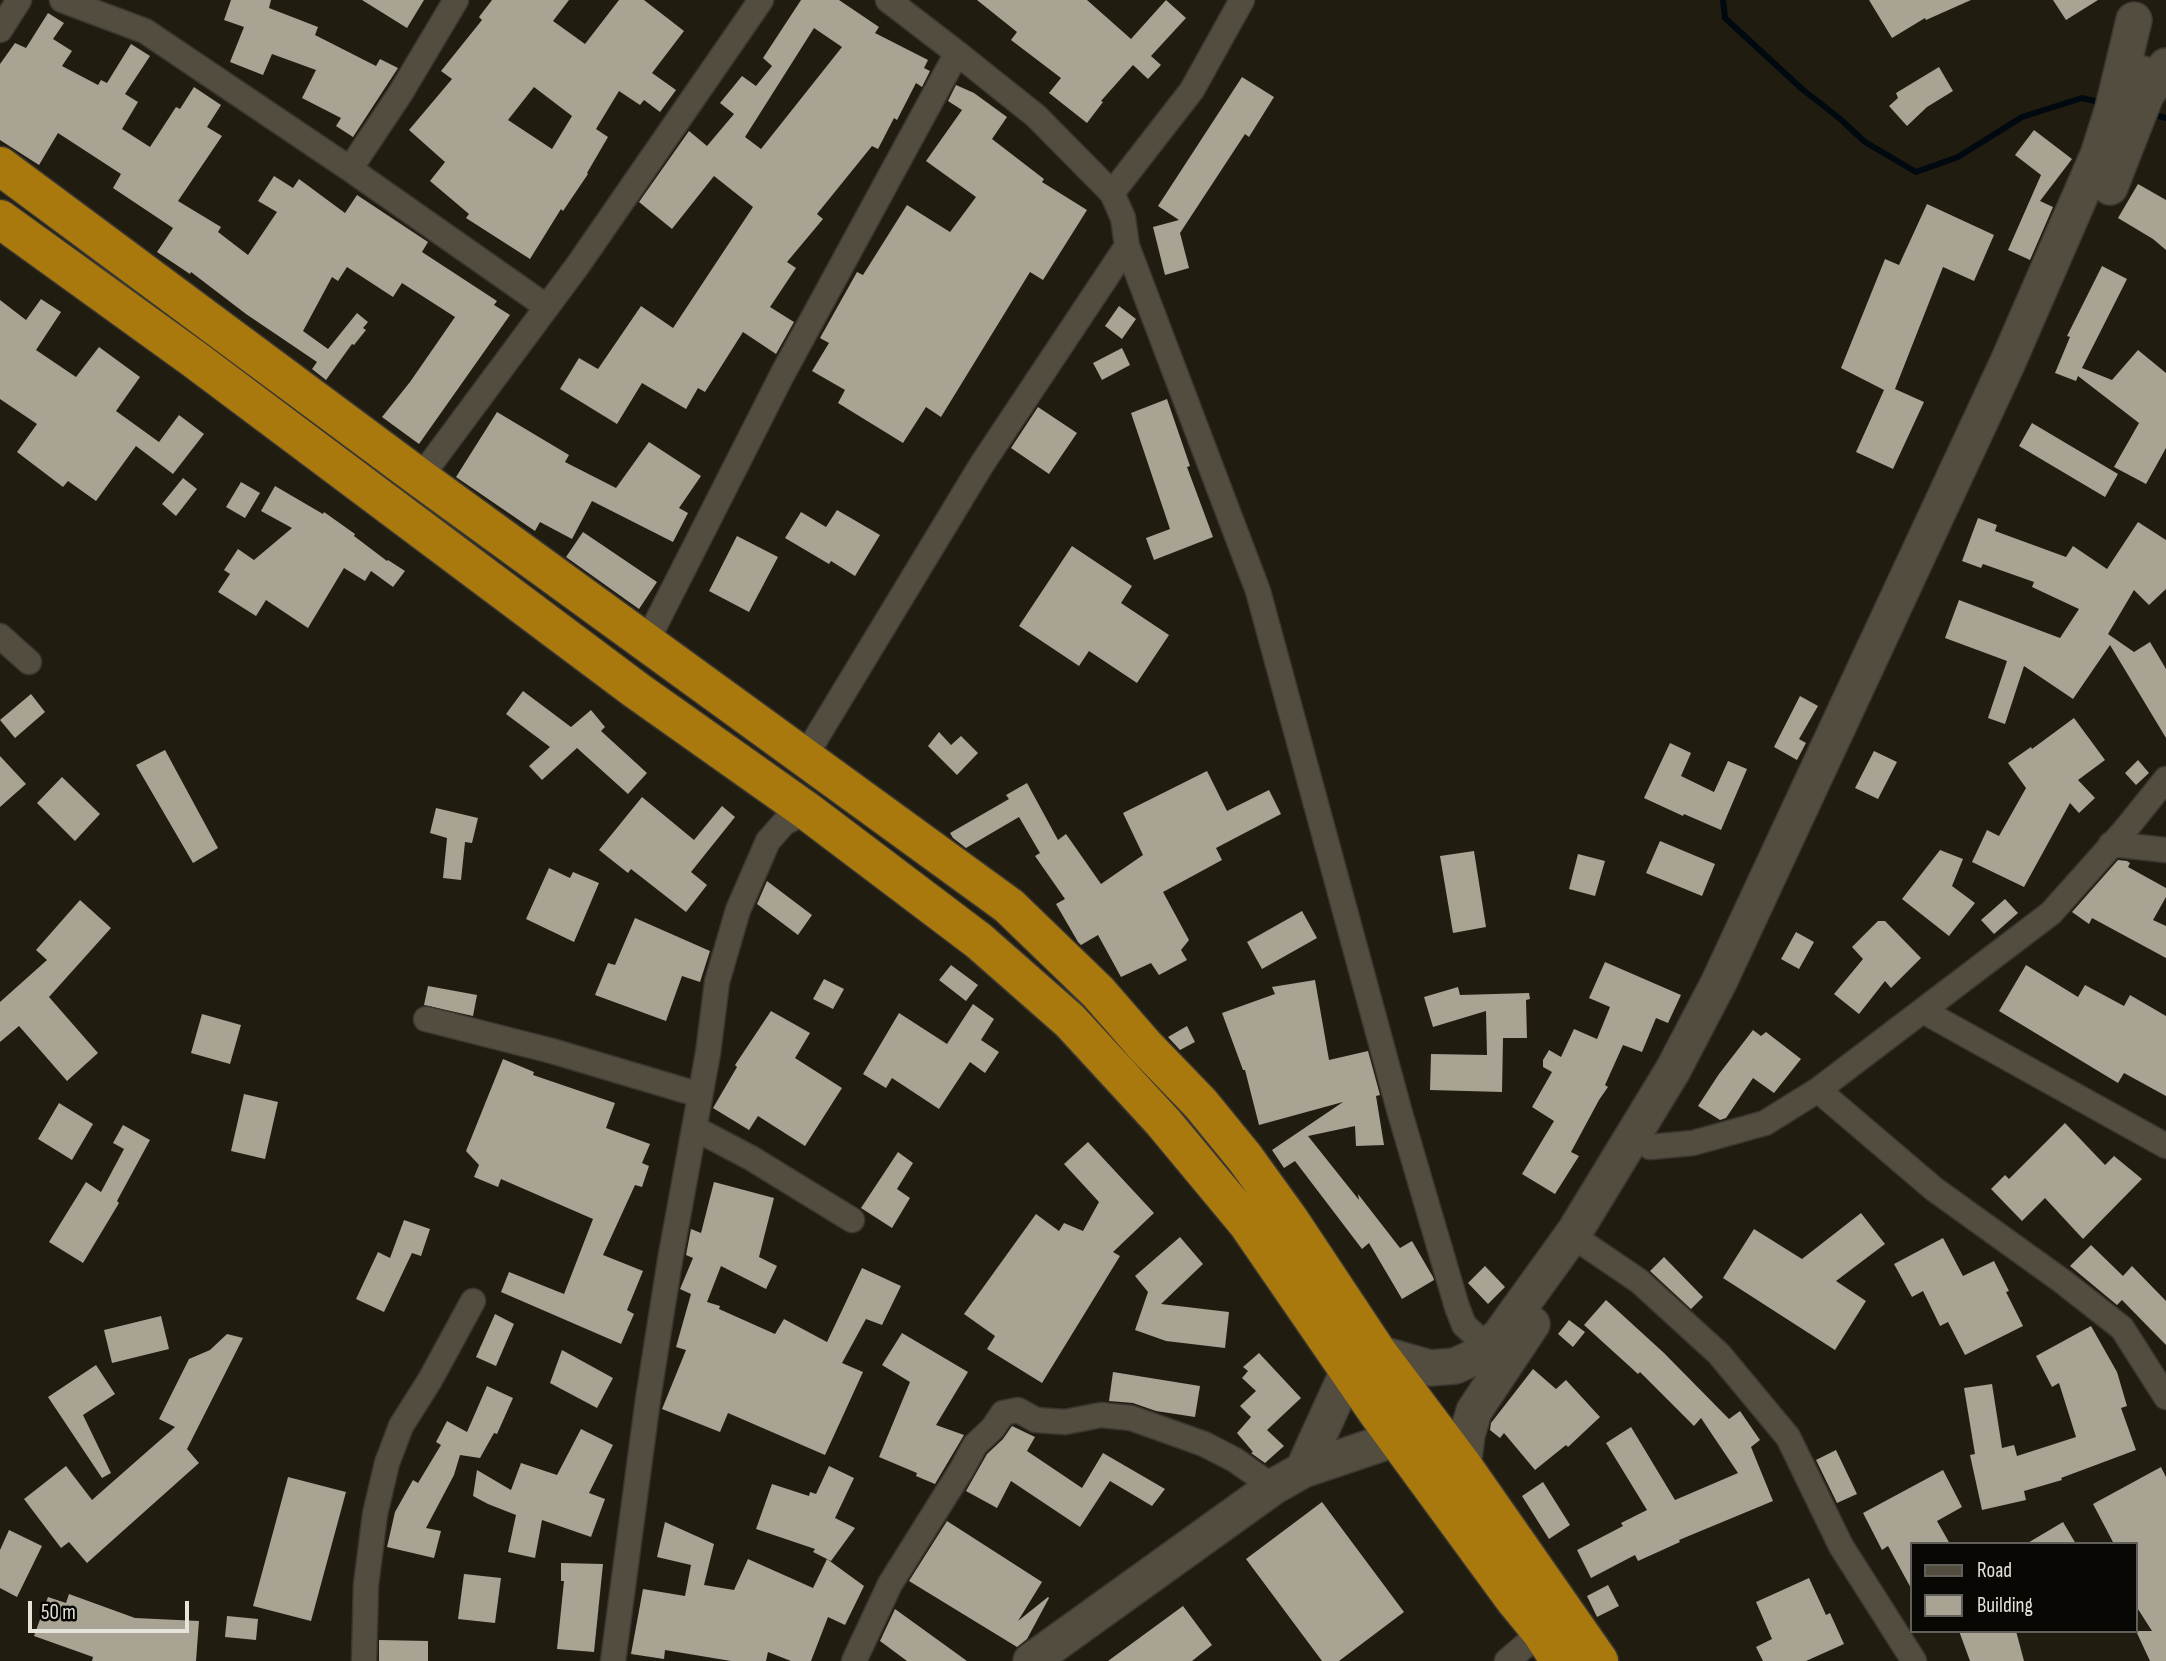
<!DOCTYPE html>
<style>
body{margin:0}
#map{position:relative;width:2166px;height:1661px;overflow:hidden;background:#211c10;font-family:"Sofia Sans Condensed",sans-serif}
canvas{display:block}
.legend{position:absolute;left:1910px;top:1542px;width:228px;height:91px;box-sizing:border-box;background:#090703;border:2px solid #615f59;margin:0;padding:9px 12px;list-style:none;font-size:21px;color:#e6e3db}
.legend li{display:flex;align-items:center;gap:14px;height:35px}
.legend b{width:35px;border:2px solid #615f59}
.scale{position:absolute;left:28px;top:1601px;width:161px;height:32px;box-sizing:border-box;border:4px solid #e6e3db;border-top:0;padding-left:9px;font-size:21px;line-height:24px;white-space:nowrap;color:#e6e3db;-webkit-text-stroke:5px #090703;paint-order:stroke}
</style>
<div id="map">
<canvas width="2166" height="1661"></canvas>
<ul class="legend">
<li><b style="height:9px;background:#524d3f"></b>Road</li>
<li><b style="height:19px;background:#a8a393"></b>Building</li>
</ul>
<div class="scale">50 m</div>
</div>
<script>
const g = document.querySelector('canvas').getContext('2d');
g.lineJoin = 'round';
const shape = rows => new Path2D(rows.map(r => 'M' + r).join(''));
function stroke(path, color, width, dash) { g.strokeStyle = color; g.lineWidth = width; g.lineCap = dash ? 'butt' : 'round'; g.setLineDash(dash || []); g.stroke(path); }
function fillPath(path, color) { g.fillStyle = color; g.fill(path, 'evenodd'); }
const stream = shape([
 [1723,0,1725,18,1802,89,1839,118,1865,142,1916,172,1958,157,2022,117,2082,98,2103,103],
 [2151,114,2166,118]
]);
const building = shape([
 [231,0,271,0,269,8,318,27,315,35,376,66,380,59,398,68,353,137,336,126,341,118,302,98,316,70,272,54,263,75,230,62,244,27,224,20],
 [362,0,424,0,407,28],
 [492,0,569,0,553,21,585,44,619,0,644,0,684,31,652,73,676,90,660,112,644,100,640,105,619,91,596,129,608,137,587,173,588,174,563,211,561,209,530,259,466,218,469,214,430,181,445,162,409,130,452,79,441,71,482,20,479,17],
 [534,87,572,116,552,149,508,120],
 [801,0,839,0,879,27,875,33,928,60,924,68,930,71,922,87,916,83,897,120,894,118,878,149,872,146,817,214,823,219,787,262,796,268,770,307,794,322,776,354,743,332,705,392,698,388,686,409,642,383,617,424,560,389,579,358,598,369,641,306,673,328,753,207,714,176,672,229,639,202,689,131,707,146,734,114,720,103,742,76,756,86,772,66,763,58],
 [814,28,842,47,761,149,745,137],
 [977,0,1087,0,1131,39,1166,0,1186,18,1151,56,1161,65,1148,79,1133,65,1101,101,1103,102,1087,123,1049,93,1061,78,1011,40,1017,32],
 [1869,0,1971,0,1926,20,1925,18,1892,38],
 [2053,0,2098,0,2066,20],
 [48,13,64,23,53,39,72,51,62,66,98,85,101,80,107,83,131,44,150,56,125,94,138,102,122,129,150,147,176,107,180,109,194,87,221,105,207,127,222,136,178,201,221,227,218,232,248,255,277,212,258,201,274,176,293,188,299,179,345,213,357,195,428,242,422,252,497,301,494,305,510,315,419,444,382,417,410,382,455,317,402,283,393,297,347,267,338,281,332,277,303,331,328,349,357,313,368,322,363,328,366,330,354,345,352,344,326,380,312,369,317,362,246,314,191,272,190,274,157,252,173,228,113,188,121,174,58,133,39,165,0,140,0,64,15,43,26,48],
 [1939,67,1953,91,1927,107,1907,126,1889,106,1898,98,1896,93],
 [1242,77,1274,97,1249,137,1245,134,1180,233,1189,268,1165,275,1153,227,1179,220,1158,206],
 [956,85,974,93,1007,117,992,139,1044,179,1042,182,1087,210,1043,280,1030,272,941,417,926,407,903,443,838,403,845,390,812,371,829,343,820,338,857,272,863,275,907,205,950,232,976,197,926,161,962,110,948,101],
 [2034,130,2072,159,2040,201,2053,207,2030,260,2008,250,2041,175,2015,155],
 [2138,184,2166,200,2166,250,2153,239,2118,218],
 [1927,204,1994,235,1974,281,1943,267,1895,389,1924,402,1893,469,1856,452,1884,390,1841,368,1885,259,1899,265],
 [2102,266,2127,279,2082,368,2112,380,2138,350,2166,373,2166,448,2146,484,2114,467,2139,423,2078,376,2076,381,2055,373,2070,337,2067,336],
 [41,299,61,312,36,350,76,377,99,347,140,377,116,411,159,442,179,415,204,434,173,474,136,446,96,501,68,481,63,487,17,452,37,424,0,399,0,300,26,320],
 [1119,306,1136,319,1122,339,1105,326],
 [1122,348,1130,365,1102,380,1093,363],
 [1167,399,1190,466,1187,467,1213,537,1154,560,1146,538,1170,529,1131,413],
 [1038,407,1077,433,1049,474,1011,448],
 [497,412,569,455,565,462,616,488,649,442,701,476,679,508,688,513,673,542,592,501,572,539,540,522,535,531,456,477],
 [2032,423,2118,474,2105,497,2019,446],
 [183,478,197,489,176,516,162,504],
 [241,482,260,493,245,518,226,507],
 [275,486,323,514,324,512,355,534,354,536,387,561,388,560,405,571,393,587,371,571,365,581,344,568,308,628,266,600,256,616,218,592,230,574,224,570,238,549,254,560,292,528,261,511],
 [837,510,880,535,855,576,831,561,829,564,785,538,801,512,826,527],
 [1978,518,1997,525,1995,531,2066,557,2073,546,2107,569,2138,522,2166,540,2166,589,2149,605,2134,590,2108,634,2134,652,2150,642,2166,669,2166,738,2110,645,2073,699,2024,666,2005,724,1988,718,2007,661,1945,638,1959,600,2060,638,2079,609,2032,587,2034,582,1983,564,1981,568,1962,561],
 [583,532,657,582,639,609,566,557],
 [737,536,778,557,749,612,709,591],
 [1072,546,1132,586,1121,603,1169,635,1137,683,1089,651,1079,666,1019,626],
 [523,691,571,727,591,710,605,727,601,731,647,773,628,794,577,748,542,780,529,766,550,747,506,714],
 [31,694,45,712,15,738,0,720],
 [1800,696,1818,706,1799,739,1806,743,1797,760,1774,747],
 [2074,718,2105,760,2078,780,2095,798,2079,813,2070,803,2024,887,1972,862,1987,830,1999,836,2026,788,2008,763,2031,747,2032,749],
 [939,732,951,745,961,736,978,753,957,775,928,746],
 [1670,743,1691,753,1681,776,1714,792,1728,761,1747,769,1721,830,1684,814,1683,816,1644,798],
 [165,750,218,848,193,863,136,765],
 [1874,751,1897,762,1878,799,1855,788],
 [0,756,26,784,0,807],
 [2138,760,2149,773,2136,785,2125,773],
 [1207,771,1227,811,1269,790,1281,814,1216,848,1222,860,1163,892,1189,940,1181,950,1187,960,1159,975,1151,963,1121,977,1098,935,1081,945,1078,942,1056,904,1065,899,1035,856,1040,853,1019,817,966,848,953,838,950,833,1009,799,1006,795,1027,783,1058,840,1066,834,1101,884,1143,855,1123,813],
 [62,777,100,814,75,841,37,803],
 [642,797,694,840,722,806,735,817,691,872,707,885,686,912,631,869,628,873,599,850],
 [436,808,478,818,472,843,465,842,461,880,443,878,447,838,430,833],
 [1660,841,1715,864,1702,896,1646,873],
 [1940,850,1963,859,1952,886,1975,903,1949,936,1902,899],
 [1474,851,1486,927,1453,933,1440,856],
 [1578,854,1605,861,1595,896,1569,889],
 [2118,860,2127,861,2130,863,2128,867,2166,888,2166,897,2153,920,2166,926,2166,958,2092,918,2089,924,2072,912],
 [549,868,570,878,573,872,599,883,574,942,526,919],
 [767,881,812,915,798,935,757,904],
 [2005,899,2018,913,1994,934,1981,920],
 [80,900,111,928,49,997,98,1053,67,1081,19,1026,0,1042,0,1002,47,960,36,950],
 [1302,911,1317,938,1262,969,1247,942],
 [635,918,710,951,700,982,682,976,666,1021,595,995,608,963,615,965],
 [1878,921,1885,921,1921,958,1891,988,1885,981,1859,1014,1834,994,1863,959,1852,947],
 [1796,932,1814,942,1799,969,1781,959],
 [1605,962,1681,995,1668,1023,1656,1018,1642,1052,1623,1045,1605,1085,1608,1087,1599,1100,1571,1152,1579,1156,1555,1194,1522,1174,1554,1121,1532,1107,1552,1072,1543,1067,1543,1060,1549,1050,1561,1057,1574,1029,1597,1039,1610,1007,1589,998],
 [951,965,978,985,966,1001,939,980],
 [2026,965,2078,997,2085,985,2124,1006,2130,995,2166,1016,2166,1096,2124,1073,2118,1083,1999,1011],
 [824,979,844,989,833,1009,813,999],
 [1315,980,1329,1060,1368,1051,1380,1095,1376,1096,1384,1145,1356,1146,1355,1126,1308,1136,1359,1200,1358,1194,1400,1248,1412,1241,1433,1277,1434,1280,1402,1299,1369,1243,1362,1249,1295,1161,1284,1168,1272,1150,1343,1102,1259,1125,1245,1070,1243,1070,1222,1013,1275,994,1272,987],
 [428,986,477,995,473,1016,424,1005],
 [1458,987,1460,995,1529,993,1530,999,1526,1000,1527,1038,1503,1038,1502,1092,1430,1090,1431,1054,1487,1055,1486,1011,1433,1027,1424,997],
 [973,1004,994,1019,981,1040,999,1052,985,1073,970,1062,939,1109,892,1078,886,1088,863,1074,899,1013,947,1044],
 [771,1011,810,1033,795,1058,842,1088,805,1146,758,1116,749,1130,713,1108,737,1067,735,1065],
 [202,1014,241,1025,230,1064,191,1053],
 [1187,1026,1195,1042,1180,1050,1168,1037],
 [1753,1030,1761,1036,1766,1032,1801,1059,1774,1093,1753,1078,1726,1118,1720,1120,1698,1106,1719,1074],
 [503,1059,534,1072,533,1075,615,1103,606,1128,650,1144,642,1163,649,1166,642,1187,635,1185,603,1255,643,1271,627,1310,634,1314,621,1344,501,1292,509,1272,564,1294,593,1219,501,1179,498,1187,474,1177,479,1165,466,1151],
 [244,1094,278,1102,265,1159,231,1151],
 [59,1103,93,1124,72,1160,38,1139],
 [2065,1123,2105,1165,2114,1156,2142,1179,2083,1239,2045,1198,2022,1221,1991,1189,2005,1175,2009,1179],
 [123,1125,150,1140,117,1201,119,1203,83,1263,49,1242,86,1182,101,1192,124,1149,113,1143],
 [1088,1142,1154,1213,1113,1252,1120,1256,1042,1383,987,1349,995,1336,964,1314,1036,1214,1059,1231,1064,1223,1083,1231,1099,1202,1064,1164],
 [898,1152,913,1163,897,1189,910,1198,892,1228,861,1208],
 [714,1182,774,1198,759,1257,777,1266,766,1289,721,1266,707,1302,720,1306,719,1309,775,1334,784,1319,827,1342,862,1268,901,1286,882,1325,866,1319,842,1363,863,1372,825,1455,728,1413,720,1432,662,1409,686,1350,676,1347,691,1294,680,1289,693,1258,686,1255,691,1229,701,1233],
 [1861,1213,1885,1244,1836,1281,1866,1301,1835,1350,1723,1278,1754,1229,1802,1259],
 [404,1220,430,1229,421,1256,412,1253,384,1312,356,1299,378,1252,390,1258],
 [1180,1237,1203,1264,1161,1304,1229,1312,1225,1348,1166,1341,1135,1330,1148,1292,1135,1276],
 [1943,1238,1963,1276,1994,1261,2009,1291,2006,1292,2023,1326,1965,1355,1948,1322,1940,1326,1923,1291,1912,1297,1894,1264],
 [2091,1245,2123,1276,2132,1266,2166,1301,2166,1345,2122,1300,2117,1305,2070,1266],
 [1664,1257,1703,1297,1691,1309,1650,1271],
 [1485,1266,1505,1287,1488,1304,1468,1283],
 [1606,1300,1664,1353,1729,1419,1740,1411,1760,1440,1751,1447,1773,1501,1679,1540,1680,1542,1638,1561,1635,1555,1591,1578,1577,1550,1623,1526,1621,1523,1647,1510,1606,1443,1631,1427,1675,1500,1738,1473,1701,1418,1694,1426,1640,1372,1638,1374,1584,1325],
 [495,1314,514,1324,496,1366,476,1357],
 [161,1316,169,1349,112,1363,104,1330],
 [1569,1320,1585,1332,1573,1347,1558,1334],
 [2091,1326,2117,1372,2127,1406,2121,1408,2136,1450,2061,1478,2062,1480,2024,1491,2026,1500,1982,1510,1970,1455,1975,1454,1964,1388,1992,1384,2002,1448,2014,1445,2017,1456,2076,1437,2059,1383,2052,1387,2036,1356],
 [902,1333,968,1372,936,1425,964,1435,935,1484,916,1476,917,1473,879,1457,910,1382,882,1365],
 [227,1334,243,1338,187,1449,199,1463,87,1563,69,1542,61,1548,24,1499,66,1466,92,1500,175,1427,159,1419,189,1359,210,1350],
 [562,1350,613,1378,597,1408,550,1383],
 [1259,1353,1301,1398,1267,1430,1284,1446,1265,1463,1251,1453,1253,1452,1237,1433,1251,1417,1240,1406,1256,1391,1242,1378,1248,1371,1243,1367],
 [96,1365,115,1394,83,1415,111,1473,102,1478,48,1397],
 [1533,1369,1556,1389,1566,1380,1600,1417,1568,1447,1566,1445,1535,1470,1504,1433,1500,1438,1490,1430,1491,1423],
 [1113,1372,1200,1386,1195,1417,1156,1411,1133,1403,1109,1401],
 [487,1386,513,1398,497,1434,494,1433,480,1458,460,1455,454,1475,426,1528,441,1531,434,1558,387,1547,395,1512,413,1480,418,1483,441,1445,436,1442,447,1421,467,1432],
 [1012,1426,1035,1437,1027,1451,1082,1488,1103,1453,1165,1489,1152,1506,1110,1481,1080,1527,1011,1481,997,1508,966,1491,987,1454,1003,1439],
 [581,1429,613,1445,589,1493,605,1499,591,1537,542,1520,535,1558,508,1552,516,1515,488,1504,473,1496,477,1470,511,1490,521,1463,557,1475],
 [1836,1450,1857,1494,1837,1503,1816,1460],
 [829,1466,854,1478,835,1518,855,1528,831,1561,813,1552,815,1549,756,1529,772,1484,809,1496,810,1492,816,1494],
 [2161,1467,2166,1477,2166,1661,2150,1661,2136,1631,2152,1631,2136,1606,2136,1544,2114,1544,2093,1504],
 [1943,1470,1962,1507,1937,1521,1950,1544,1912,1544,1912,1590,1888,1546,1882,1550,1863,1513],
 [288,1477,346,1492,311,1621,253,1606],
 [1543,1482,1570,1525,1549,1539,1522,1496],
 [1322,1502,1404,1612,1339,1661,1322,1661,1246,1559],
 [947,1521,1042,1582,1018,1621,1048,1597,1049,1598,1027,1639,1017,1647,909,1581],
 [665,1522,714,1544,704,1585,734,1590,748,1559,813,1588,827,1559,864,1586,845,1625,828,1617,811,1661,791,1661,768,1652,766,1661,731,1661,665,1650,664,1659,631,1654,643,1589,685,1596,691,1565,657,1557],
 [2063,1522,2076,1544,2026,1544],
 [9,1530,42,1546,17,1597,0,1588,0,1550],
 [561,1563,603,1564,594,1652,557,1649,564,1581,561,1581],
 [464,1574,501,1578,495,1623,458,1619],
 [1809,1578,1826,1615,1830,1613,1844,1644,1806,1661,1763,1661,1756,1647,1772,1639,1756,1602],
 [1608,1585,1619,1606,1597,1617,1587,1596],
 [69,1594,135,1618,199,1621,196,1661,92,1661,93,1657,34,1636,48,1597,66,1603],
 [1183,1606,1212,1645,1192,1661,1108,1661],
 [895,1609,967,1661,907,1661,880,1641],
 [227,1616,258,1619,256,1640,225,1637],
 [1959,1631,2016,1631,2024,1661,1970,1661],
 [379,1640,428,1641,428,1661,379,1661]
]);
const street = shape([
 [62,0,145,31,350,169,547,307],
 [888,0,957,53],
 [0,30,19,0],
 [350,169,400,94,456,0],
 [1112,193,1192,90,1242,0],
 [420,478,578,265,761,0],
 [0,636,29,662],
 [647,641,782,375,957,53,1036,116,1112,193,1123,218,1127,246,1258,591,1400,1113,1457,1307,1464,1325,1487,1346],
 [804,758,982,464,1127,246],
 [2111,844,2166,850],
 [1923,1011,2166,1146],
 [426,1019,552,1051,700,1095],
 [1818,1090,1934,1189,2062,1281,2122,1328,2166,1397],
 [694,1128,751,1158,852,1220],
 [1650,1147,1693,1143,1765,1123,1818,1090,2051,913,2125,830,2166,779],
 [1586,1245,1639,1281,1719,1354,1788,1437,1841,1546,1914,1661],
 [364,1661,366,1585,375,1514,387,1463,401,1426,430,1380,473,1301],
 [613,1661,648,1399,670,1260,708,1053,717,982,738,910,768,841,784,823,807,811],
 [854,1661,890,1584,962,1469,975,1445,993,1428,1003,1413,1018,1410,1036,1420,1065,1422,1101,1415,1131,1418,1204,1444,1235,1460,1273,1487],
 [1507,1661,1541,1632]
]);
const secondary = shape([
 [2143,74,2146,95,2166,66],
 [2110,187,2146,95],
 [1378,1353,1430,1368,1455,1366,1477,1356,1500,1335,1575,1231,1673,1070,1719,982,2007,364,2098,155,2113,108,2134,20],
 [1463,1466,1467,1435,1474,1411,1532,1324],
 [1303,1470,1349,1369],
 [1031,1661,1273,1487,1303,1470,1398,1438]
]);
const highway = shape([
 [0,166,420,478,1009,906,1098,992,1145,1046,1201,1104,1245,1158,1289,1219,1378,1353,1463,1466,1599,1661],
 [0,219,194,359,636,690,807,811,979,941,1070,1021,1163,1122,1247,1223,1377,1412,1514,1599,1541,1632,1560,1661]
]);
stroke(stream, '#00090f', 6);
fillPath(building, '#a8a393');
stroke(street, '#3a3731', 27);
stroke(secondary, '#3a3731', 38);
stroke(highway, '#3a3731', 41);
stroke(street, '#524d3f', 24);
stroke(secondary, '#524d3f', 35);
stroke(highway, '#a9790d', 38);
</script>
